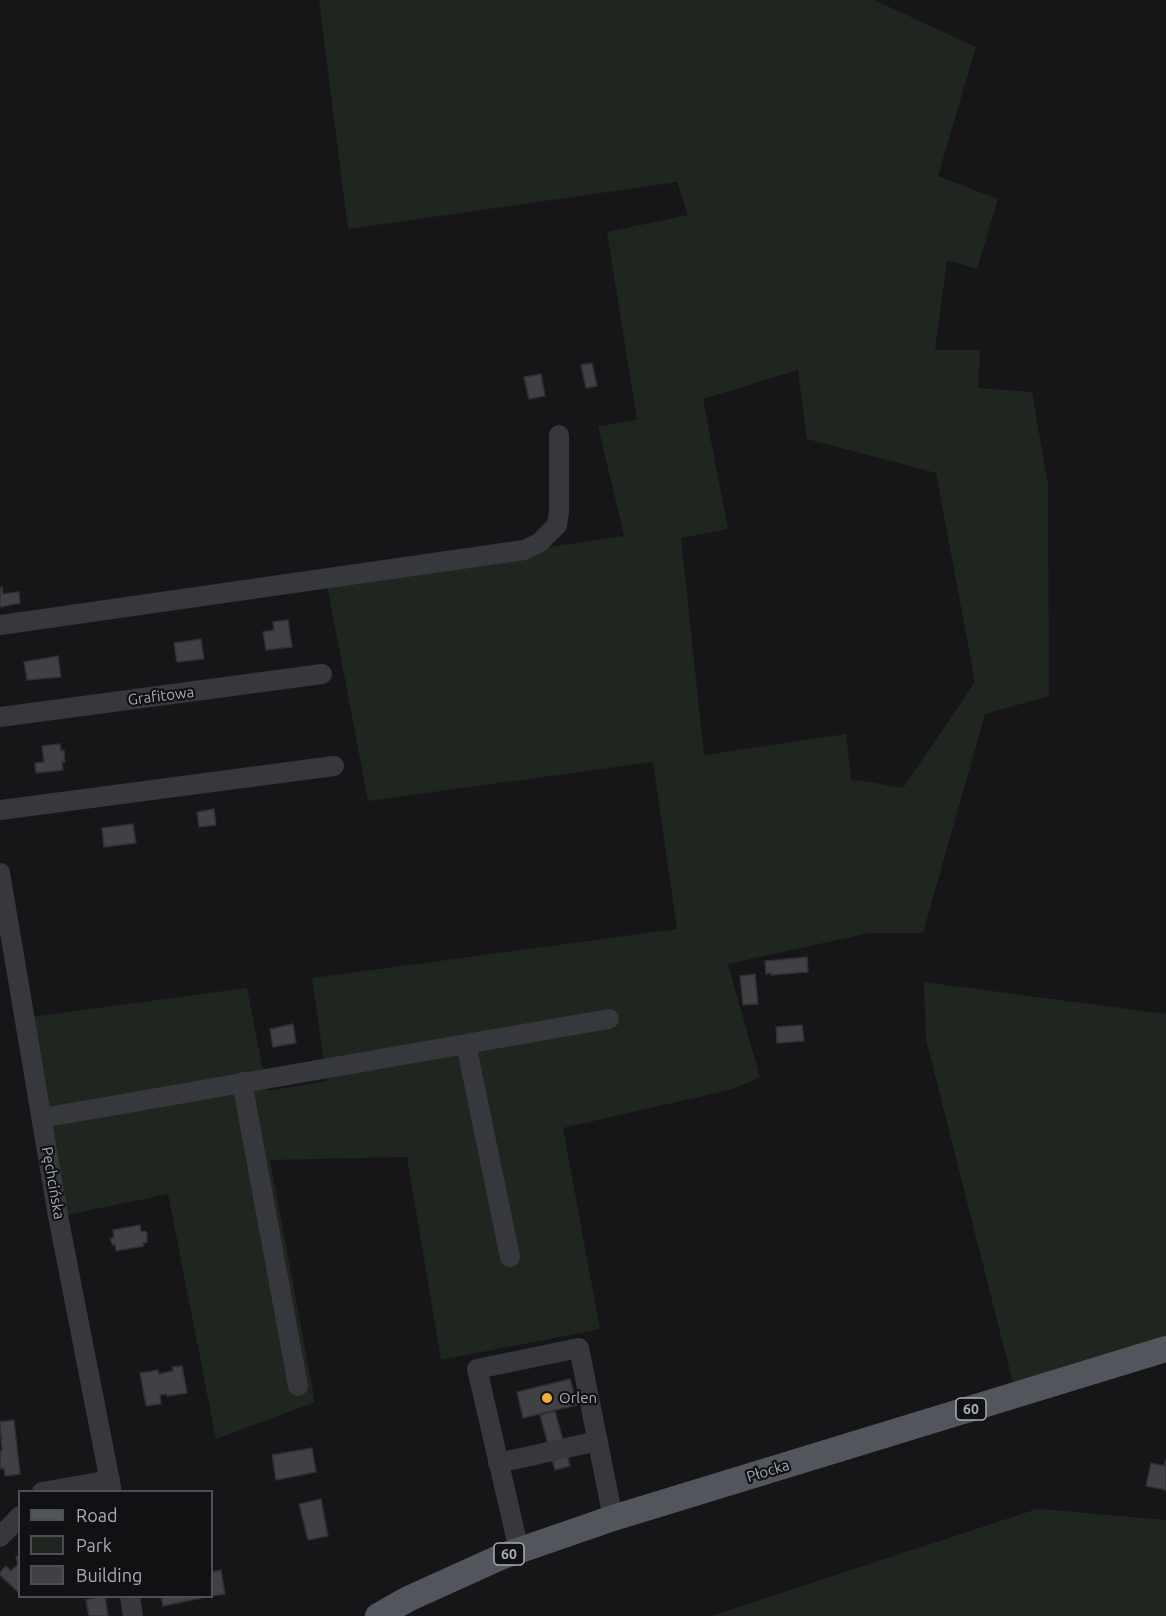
<!DOCTYPE html>
<meta charset="utf-8">
<style>
body{margin:0}
#map{position:relative;width:1166px;height:1616px;overflow:hidden;background:#161618;font-family:Ubuntu,sans-serif}
canvas{display:block}
.legend{position:absolute;left:18px;top:1490px;width:195px;height:108px;box-sizing:border-box;background:#111113;border:2px solid #4d4f55;margin:0;padding:8px 10px;list-style:none;font-size:18px;color:#a8adb8}
.legend li{display:flex;align-items:center;gap:12px;height:30px}
.legend b{width:30px;border:2px solid #4d4f55}
</style>
<div id="map">
<canvas width="1166" height="1616"></canvas>
<ul class="legend">
<li><b style="height:8px;background:#53555c"></b>Road</li>
<li><b style="height:16px;background:#1e261f"></b>Park</li>
<li><b style="height:16px;background:#404145"></b>Building</li>
</ul>
</div>
<script>
const g = document.querySelector('canvas').getContext('2d');
g.lineJoin = 'round';
function fillPath(path, color) { g.fillStyle = color; g.fill(path, 'evenodd'); }
const shape = rows => new Path2D(rows.map(r => 'M' + r).join(''));
function stroke(path, color, width, dash) { g.strokeStyle = color; g.lineWidth = width; g.lineCap = dash ? 'butt' : 'round'; g.setLineDash(dash || []); g.stroke(path); }
function drawText(font, color, halo, rows, align = 'center') {
  g.font = font + ' Ubuntu,sans-serif'; g.lineWidth = 4.5; g.setLineDash([]); g.textBaseline = 'middle'; g.strokeStyle = halo; g.fillStyle = color; for (const [text, x, y, turn = 0] of rows) {
    g.save(); g.translate(x, y); g.rotate((+turn || 0) * Math.PI / 180); g.textAlign = isNaN(turn) ? turn : align; if (halo) g.strokeText(text, 0, 0); g.fillText(text, 0, 0); g.restore();
  }
}
const green = shape([
 [319,0,874,0,976,47,938,176,998,199,977,269,947,260,935,350,980,350,978,388,1032,392,1048,485,1049,696,985,714,923,933,869,933,728,964,760,1077,733,1089,563,1128,600,1329,441,1360,407,1157,270,1160,315,1402,216,1439,168,1194,62,1216,23,1018,247,988,267,1091,327,1081,312,978,677,929,653,762,368,801,326,580,624,536,598,426,637,420,607,232,688,215,677,182,348,229],
 [798,370,807,439,936,473,975,682,903,788,851,779,846,734,704,755,681,538,728,529,703,399],
 [924,982,1166,1014,1166,1349,1016,1395,926,1040],
 [1041,1509,1166,1520,1166,1616,711,1616,1034,1510]
]);
const building = shape([
 [592,363,597,386,586,388,581,365,592,363],
 [541,374,545,396,529,399,524,377,541,374],
 [2,587,3,594,19,592,20,603,0,607,0,588,2,587],
 [288,620,292,647,266,650,263,632,274,630,273,622,288,620],
 [201,639,204,659,177,662,174,643,201,639],
 [58,656,61,677,27,680,24,662,58,656],
 [60,744,61,751,64,750,65,762,62,762,63,770,36,773,35,763,44,762,42,746,60,744],
 [214,809,216,825,199,827,197,812,214,809],
 [133,824,136,843,104,847,102,828,133,824],
 [807,957,808,972,771,975,771,973,766,974,765,961,807,957],
 [755,974,758,1004,743,1005,740,976,755,974],
 [293,1024,296,1043,273,1047,270,1029,293,1024],
 [802,1025,804,1041,777,1043,776,1027,802,1025],
 [140,1225,141,1232,145,1231,147,1233,147,1242,143,1243,144,1246,116,1251,115,1244,113,1245,110,1239,114,1237,113,1230,140,1225],
 [182,1366,187,1393,167,1396,166,1394,160,1395,161,1404,146,1406,140,1373,158,1370,159,1374,173,1371,172,1367,182,1366],
 [570,1379,577,1405,523,1418,517,1392,570,1379],
 [555,1411,570,1466,555,1470,540,1415,555,1411],
 [14,1420,20,1474,5,1476,4,1468,0,1469,0,1451,2,1451,0,1422,14,1420],
 [312,1448,316,1472,276,1480,272,1455,312,1448],
 [1166,1459,1166,1490,1146,1486,1151,1463,1164,1466,1166,1459],
 [321,1499,328,1536,308,1540,299,1504,321,1499],
 [20,1554,20,1590,18,1592,0,1575,0,1572,6,1566,11,1571,18,1564,16,1557,20,1554],
 [221,1570,225,1594,212,1596,212,1572,221,1570],
 [105,1596,108,1616,89,1616,86,1600,105,1596],
 [161,1596,211,1596,163,1606,161,1596]
]);
const minor = shape([
 [0,625,524,550,539,543,557,525,559,513,559,435],
 [0,717,322,674],
 [0,810,334,766],
 [0,873,58,1216,112,1492],
 [466,1044,510,1257],
 [242,1082,298,1386],
 [42,1118,609,1019],
 [498,1463,598,1441],
 [42,1492,110,1480],
 [0,1537,20,1516],
 [519,1550,477,1369,579,1348,613,1518],
 [130,1596,133,1616]
]);
const major = shape([
 [378,1616,408,1599,503,1556,613,1518,1166,1349]
]);
const markers = [
 [547,1398,6,"#f2b134"]
];
const shields = [
 [971,1409,30],
 [509,1554,30]
];
const shieldNames = [
 ["60",971,1409],
 ["60",509,1554]
];
const streetNames = [
 ["Grafitowa",161,696,-7],
 ["Pęchcińska",53,1183,80],
 ["Płocka",768,1471,-17]
];
const poiNames = [
 ["Orlen",559,1398]
];
fillPath(green, '#1e261f');
fillPath(building, '#404145');
stroke(building, '#303034', 1.5);
stroke(minor, '#37383d', 20);
stroke(major, '#53555c', 26);
for (const [x, y, r, color] of markers) { const dot = new Path2D(); dot.arc(x, y, r, 0, 2 * Math.PI); g.fillStyle = color; g.fill(dot); stroke(dot, '#111113', 2); }
for (const [x, y, w] of shields) { const box = new Path2D(); box.roundRect(x - w / 2, y - 11, w, 22, 4.5); g.fillStyle = '#111113'; g.fill(box); stroke(box, '#a8adb8', 1.5); }
drawText('bold 14px', '#a8adb8', null, shieldNames);
drawText('15px', '#a8adb8', '#111113', streetNames);
drawText('15px', '#a8adb8', '#111113', poiNames, 'left');
</script>
